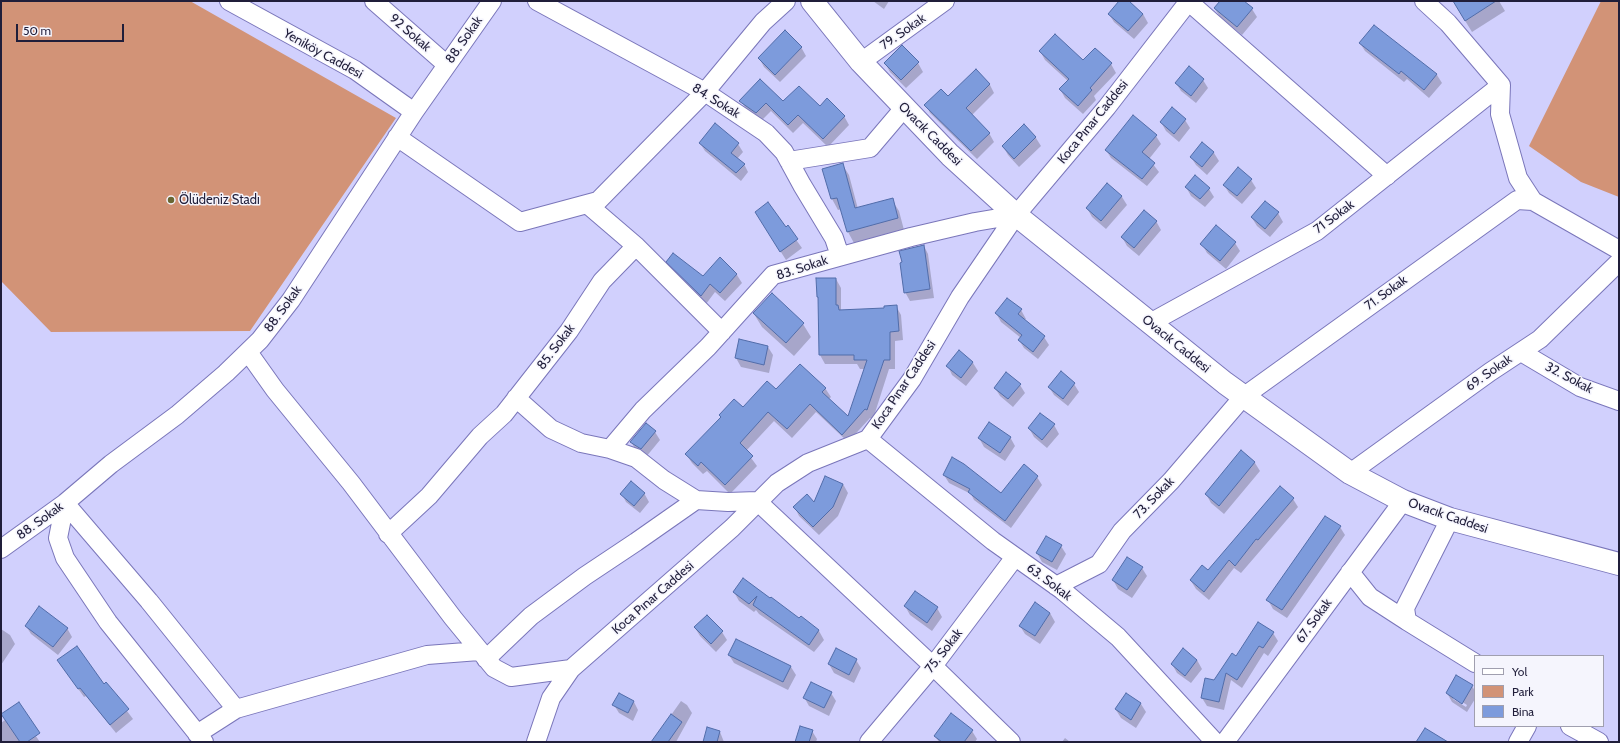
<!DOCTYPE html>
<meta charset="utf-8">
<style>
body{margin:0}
#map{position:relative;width:1620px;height:743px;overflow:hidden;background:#d1d0fd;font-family:Cabin,sans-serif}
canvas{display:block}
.frame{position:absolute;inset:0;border:2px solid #201e3a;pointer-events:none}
.legend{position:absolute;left:1474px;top:655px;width:130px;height:72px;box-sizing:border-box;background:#f5f5fd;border:1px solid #a09faf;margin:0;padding:5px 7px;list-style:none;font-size:12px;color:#201e3a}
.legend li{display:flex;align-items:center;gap:8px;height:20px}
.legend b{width:20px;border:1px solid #a09faf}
.scale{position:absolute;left:16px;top:24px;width:108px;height:18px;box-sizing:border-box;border:2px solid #201e3a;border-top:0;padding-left:5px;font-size:12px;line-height:14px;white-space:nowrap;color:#201e3a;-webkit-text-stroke:3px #f5f5fd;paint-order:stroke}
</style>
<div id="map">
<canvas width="1620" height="743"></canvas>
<div class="frame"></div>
<ul class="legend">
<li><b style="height:5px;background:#fff"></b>Yol</li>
<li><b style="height:11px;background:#d29377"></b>Park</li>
<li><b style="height:11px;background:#7d9bdc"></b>Bina</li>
</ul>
<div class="scale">50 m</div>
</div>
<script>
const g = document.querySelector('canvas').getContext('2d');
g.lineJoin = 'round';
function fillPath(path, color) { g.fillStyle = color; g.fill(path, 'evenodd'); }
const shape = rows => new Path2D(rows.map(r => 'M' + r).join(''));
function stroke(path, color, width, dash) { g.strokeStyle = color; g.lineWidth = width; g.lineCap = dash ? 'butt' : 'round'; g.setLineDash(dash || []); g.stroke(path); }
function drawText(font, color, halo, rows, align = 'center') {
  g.font = font + ' Cabin,sans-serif'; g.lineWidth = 3; g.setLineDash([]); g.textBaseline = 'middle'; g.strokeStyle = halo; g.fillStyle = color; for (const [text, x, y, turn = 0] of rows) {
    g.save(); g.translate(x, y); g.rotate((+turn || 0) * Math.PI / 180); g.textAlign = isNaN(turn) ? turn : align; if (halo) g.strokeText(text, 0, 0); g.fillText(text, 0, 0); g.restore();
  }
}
const green = shape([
 [1,1,190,1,396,118,250,331,51,332,1,281],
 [1601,1,1619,1,1619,197,1581,182,1529,146]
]);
const shadow = shape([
 [873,1,889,1,884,9],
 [1120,1,1127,1,1143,14,1148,23,1134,39,1114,22,1109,14],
 [1222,1,1242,1,1252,9,1257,17,1242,35,1220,17,1215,9],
 [1453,1,1499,1,1505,11,1472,32],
 [1360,43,1398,45,1437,75,1442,83,1429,98,1407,79,1404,82,1365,51],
 [801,47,806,56,780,82,764,67,759,58],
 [1040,51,1083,62,1111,64,1116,73,1094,96,1096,100,1083,114,1065,98,1060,89,1068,81,1045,60],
 [885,63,918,63,923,72,906,88,890,72],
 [1189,68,1203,80,1208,88,1196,103,1181,91,1176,83],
 [976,70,990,85,994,93,972,115,989,133,994,142,977,159,930,113,926,105,948,98],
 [741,101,783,103,820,107,844,116,849,125,828,147,803,123,793,133,771,111,761,121,746,109],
 [1185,120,1190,128,1179,142,1166,131,1161,122],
 [715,125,738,144,743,152,737,159,744,164,748,172,741,181,705,151,700,143],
 [1024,126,1036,138,1041,146,1019,167,1008,155,1003,146],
 [1156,136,1161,144,1149,159,1159,172,1147,186,1111,158,1106,150],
 [1202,143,1214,153,1219,161,1207,175,1196,165,1191,157],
 [842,164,849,175,858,209,892,200,899,211,904,230,854,243,848,232,842,209,838,210,832,199,823,169],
 [1251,180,1256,188,1242,204,1229,193,1224,185],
 [1107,185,1122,197,1127,205,1106,229,1092,217,1087,208],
 [1186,187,1209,189,1214,197,1205,207,1191,196],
 [1265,202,1278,213,1283,222,1270,237,1257,226,1252,218],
 [1156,221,1161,230,1139,256,1127,246,1122,237],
 [787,227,802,248,786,260,772,238],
 [1216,227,1235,243,1240,251,1226,269,1207,253,1202,244],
 [924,246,928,254,934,298,910,301,905,292],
 [720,259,737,275,742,283,725,301,715,292,706,304,673,270,668,262,703,277],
 [836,279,841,288,841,311,885,309,896,306,901,315,903,340,895,341,895,369,889,369,873,419,870,418,848,442,816,412,792,438,774,421,746,451,757,466,730,494,707,471,703,474,692,463,686,454,743,409,776,391,825,388,831,397,829,399,849,418,865,369,860,369,857,364,825,364,820,355,819,300,818,297],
 [772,295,803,324,811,337,794,356,762,327,754,314],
 [1021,310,1026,319,1024,320,1044,337,1049,345,1038,359,1024,348,1019,340,1021,338,1001,322,996,313],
 [768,347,773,355,769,373,741,367,736,358],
 [959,352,973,363,978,371,966,386,952,375,948,366],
 [1061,373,1074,384,1079,392,1068,406,1054,395,1049,387],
 [1020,385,1025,393,1013,407,1000,396,995,388],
 [1054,425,1059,434,1047,448,1034,437,1029,428],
 [655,432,660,440,646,457,636,450,631,442],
 [1010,437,1015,446,1005,461,984,447,979,438],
 [1241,452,1255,463,1260,471,1224,514,1211,503,1206,494],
 [944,475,1001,494,1037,477,1042,485,1011,528,974,500,971,494,949,483],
 [843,484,848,493,838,516,819,535,799,516,795,508,815,504],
 [644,493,649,502,640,513,626,502,622,494],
 [1293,499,1298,507,1241,573,1234,568,1209,600,1196,589,1191,581,1208,571],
 [1340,527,1345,535,1287,618,1273,609,1268,600],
 [1061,546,1066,554,1057,570,1042,562,1037,553],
 [1142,568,1147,576,1132,598,1118,589,1113,580],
 [743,579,799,619,801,617,819,631,824,640,814,652,759,614,756,610,754,612,739,601,734,592],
 [905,606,937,608,942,617,932,631,910,615],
 [1050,613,1055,622,1040,644,1025,634,1020,626],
 [707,616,722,632,727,640,716,652,700,636,695,628],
 [26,626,67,628,72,637,58,655,31,634],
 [1,629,10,635,15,644,1,665],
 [1273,633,1278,641,1268,656,1264,653,1242,688,1231,680,1224,710,1207,706,1202,698,1237,657],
 [729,655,791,667,796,675,788,690,734,663],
 [856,660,861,668,854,683,834,673,829,664],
 [1197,660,1202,669,1191,683,1177,673,1172,664],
 [64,669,104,685,106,683,133,719,116,733,86,696,84,697],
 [1457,677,1472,686,1475,691,1475,699,1467,712,1452,702,1447,693],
 [1453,696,1467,705,1466,707,1453,699],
 [831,693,836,701,829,716,809,706,804,697],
 [1126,694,1141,704,1146,712,1136,728,1121,718,1116,710],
 [681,701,687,705,692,713,676,742,652,742],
 [634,702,638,710,633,721,619,713,614,705],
 [5,720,31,729,40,742,1,742,1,723],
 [708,728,720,732,724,742,704,742],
 [812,731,817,739,816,742,796,742],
 [972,731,977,739,975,742,939,742,935,736],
 [1065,738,1070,742,1062,742]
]);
const building = shape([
 [1119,1,1129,1,1143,14,1128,31,1108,14,1119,1],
 [1220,1,1244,1,1253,8,1237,27,1214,8,1220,1],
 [1453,1,1496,1,1465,21,1453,1],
 [1374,25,1437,74,1424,90,1401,71,1399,74,1359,43,1374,25],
 [785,30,802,47,775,75,758,58,785,30],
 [1055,34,1083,60,1095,48,1112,63,1090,88,1092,90,1078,106,1059,89,1069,79,1039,51,1055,34],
 [902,45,919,62,901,80,884,63,902,45],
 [1189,66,1204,79,1191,96,1175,83,1189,66],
 [976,69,990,84,966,108,990,133,971,151,924,105,941,89,948,96,976,69],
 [760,79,783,101,799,86,820,106,827,98,845,116,823,139,798,115,788,125,766,103,756,113,739,101,760,79],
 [1172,107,1186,119,1174,134,1160,122,1172,107],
 [1133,115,1157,135,1142,152,1155,163,1142,179,1105,150,1133,115],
 [715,123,739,143,731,153,745,164,736,173,699,143,715,123],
 [1024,124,1036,137,1014,159,1002,146,1024,124],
 [1202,142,1214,152,1202,167,1190,157,1202,142],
 [843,163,855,208,893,198,898,218,847,232,837,198,831,199,822,169,843,163],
 [1238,167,1252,179,1237,196,1223,185,1238,167],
 [1195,175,1210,188,1200,199,1185,187,1195,175],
 [1107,183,1122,196,1101,221,1086,208,1107,183],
 [1265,201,1279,212,1265,229,1251,217,1265,201],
 [768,202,786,227,788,225,798,239,780,252,755,212,768,202],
 [1144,210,1157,221,1134,248,1121,237,1144,210],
 [1216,225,1236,242,1220,261,1200,244,1216,225],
 [924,245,930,289,904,293,900,263,902,262,899,251,924,245],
 [673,253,703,276,720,257,737,274,720,293,710,284,701,296,666,262,673,253],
 [816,278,836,278,836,305,838,305,839,310,884,308,884,306,897,305,899,331,890,332,890,360,884,360,867,410,865,409,842,435,810,404,787,429,768,412,740,443,753,456,725,485,701,462,698,466,685,454,721,417,719,415,734,399,743,407,767,381,776,389,800,364,826,388,822,392,848,416,867,360,854,360,854,355,819,355,818,297,817,297,816,278],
 [772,293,804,323,786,343,753,313,772,293],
 [1007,298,1022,309,1018,314,1045,336,1033,352,1018,340,1022,335,995,313,1007,298],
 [739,339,768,346,764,365,735,358,739,339],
 [959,350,973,362,961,378,946,366,959,350],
 [1061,371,1075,383,1063,399,1048,387,1061,371],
 [1006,372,1021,384,1008,399,994,388,1006,372],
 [1040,413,1055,424,1042,440,1028,428,1040,413],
 [989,422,1011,437,1000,453,978,438,989,422],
 [646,423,656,431,641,449,630,442,646,423],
 [1241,450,1255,462,1219,506,1205,494,1241,450],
 [952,457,964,464,1001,493,1024,464,1038,476,1005,521,968,492,970,489,943,475,952,457],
 [825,476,843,484,833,507,813,527,793,507,807,494,814,502,825,476],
 [631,481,645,493,634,506,620,494,631,481],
 [1280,486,1294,498,1258,540,1256,539,1235,566,1229,560,1204,592,1190,580,1202,565,1208,570,1280,486],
 [1325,516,1341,526,1282,610,1266,600,1325,516],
 [1046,536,1062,545,1052,562,1036,553,1046,536],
 [1127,557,1143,567,1127,590,1112,580,1127,557],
 [743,578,770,598,771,597,799,618,801,616,819,630,809,645,753,605,757,596,749,604,733,592,743,578],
 [915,591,938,607,927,623,904,606,915,591],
 [1035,602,1050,613,1035,636,1019,626,1035,602],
 [39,606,68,628,53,647,25,626,39,606],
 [707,615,723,631,711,644,694,627,707,615],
 [1258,622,1274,632,1263,648,1259,646,1237,680,1226,673,1219,702,1201,698,1205,678,1214,680,1232,653,1236,656,1258,622],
 [736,639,791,666,783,682,728,655,736,639],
 [77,646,104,684,106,682,129,709,110,725,80,688,78,689,57,660,77,646],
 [836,648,857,659,849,675,828,664,836,648],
 [1183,648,1197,660,1185,676,1171,664,1183,648],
 [1456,675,1473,685,1462,704,1446,693,1456,675],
 [811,682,832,692,824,708,803,698,811,682],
 [619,693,634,701,628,713,612,705,619,693],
 [1126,693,1141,703,1131,720,1115,709,1126,693],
 [19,702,40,733,27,742,20,742,1,714,19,702],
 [951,713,973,730,964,742,942,742,934,736,951,713],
 [671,714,682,722,668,742,651,742,671,714],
 [800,726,813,730,809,742,795,742,800,726],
 [707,727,720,731,717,742,703,742,707,727],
 [1425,728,1448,742,1416,742,1425,728]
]);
const minor = shape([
 [229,1,355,70,414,112],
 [374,1,447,65],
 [537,1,705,92,766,133,784,152,802,185,834,238,840,256],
 [1424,1,1448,23,1501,85,1500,114,1518,178,1533,201,1619,250],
 [1189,2,1387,176],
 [861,62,945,1],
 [397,137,520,222,598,201,705,92,763,22,786,1],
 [789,161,870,148,904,108],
 [587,204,636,246],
 [1150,323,1317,231,1501,85],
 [248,352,275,390,351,483,453,618,494,668,511,677,571,669],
 [1521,352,1580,387,1619,401],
 [516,398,551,429,581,443,610,449,636,458,664,480,696,500,728,502,757,501,933,666,1011,742],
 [868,439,993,541,1062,590,1118,637,1215,742],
 [610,449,643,410,708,347,773,275,911,237,975,222,1016,215],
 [1350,473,1490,372,1540,339,1619,262],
 [65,503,58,538,65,558,108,622,204,742],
 [65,503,149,601,236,709],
 [1450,519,1405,608,1407,621,1475,663],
 [388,534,429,496,480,436,504,414,569,331,602,281,636,246,722,332],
 [1,549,65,503,111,464,177,415,226,373,260,340,291,300,414,112,492,1],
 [1350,572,1370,597,1407,621],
 [1056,586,1099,564,1122,531,1171,481,1243,397,1517,200,1533,201],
 [486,659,531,616,585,576,636,542,696,500],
 [1570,726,1599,742],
 [197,734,236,709,427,655,479,651],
 [536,742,551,698,571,669,732,528,777,483,808,463,868,439,912,379,960,297,1016,215,1107,107,1189,1],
 [869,742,933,666,1015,557],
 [1225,742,1403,501],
 [1518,742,1527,726]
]);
const major = shape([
 [812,1,861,62,950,155,1016,215,1225,383,1350,473,1403,501,1450,519,1619,564]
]);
const markers = [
 [171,200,4,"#696632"]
];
const streetNames = [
 ["79. Sokak",903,32,-35],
 ["92 Sokak",410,33,41],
 ["88. Sokak",464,40,-55],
 ["Yeniköy Caddesi",323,54,29],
 ["84. Sokak",716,101,32],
 ["Koca Pınar Caddesi",1093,122,-51],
 ["Ovacık Caddesi",930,134,45],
 ["71 Sokak",1334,217,-37],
 ["83. Sokak",802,268,-18],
 ["71. Sokak",1386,293,-36],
 ["88. Sokak",283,309,-54],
 ["Ovacık Caddesi",1176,344,39],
 ["85. Sokak",556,347,-53],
 ["69. Sokak",1489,373,-35],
 ["32. Sokak",1569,378,28],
 ["Koca Pınar Caddesi",904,385,-56],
 ["73. Sokak",1154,498,-46],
 ["Ovacık Caddesi",1448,516,19],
 ["88. Sokak",40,521,-36],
 ["63. Sokak",1049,582,37],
 ["Koca Pınar Caddesi",653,598,-41],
 ["67. Sokak",1314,621,-54],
 ["75. Sokak",944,651,-52]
];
const poiNames = [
 ["Ölüdeniz Stadı",179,200]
];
fillPath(green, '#d29377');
fillPath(shadow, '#0003');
fillPath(building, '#7d9bdc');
stroke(building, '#516ca9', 1);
stroke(minor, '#7a76ba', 20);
stroke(major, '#7a76ba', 24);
stroke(minor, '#fff', 18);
stroke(major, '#fff', 22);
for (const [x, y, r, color] of markers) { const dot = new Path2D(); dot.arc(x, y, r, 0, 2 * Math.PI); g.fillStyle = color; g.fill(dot); stroke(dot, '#f5f5fd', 1.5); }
drawText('13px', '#201e3a', '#f5f5fd', streetNames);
drawText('13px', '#201e3a', '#f5f5fd', poiNames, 'left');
</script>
